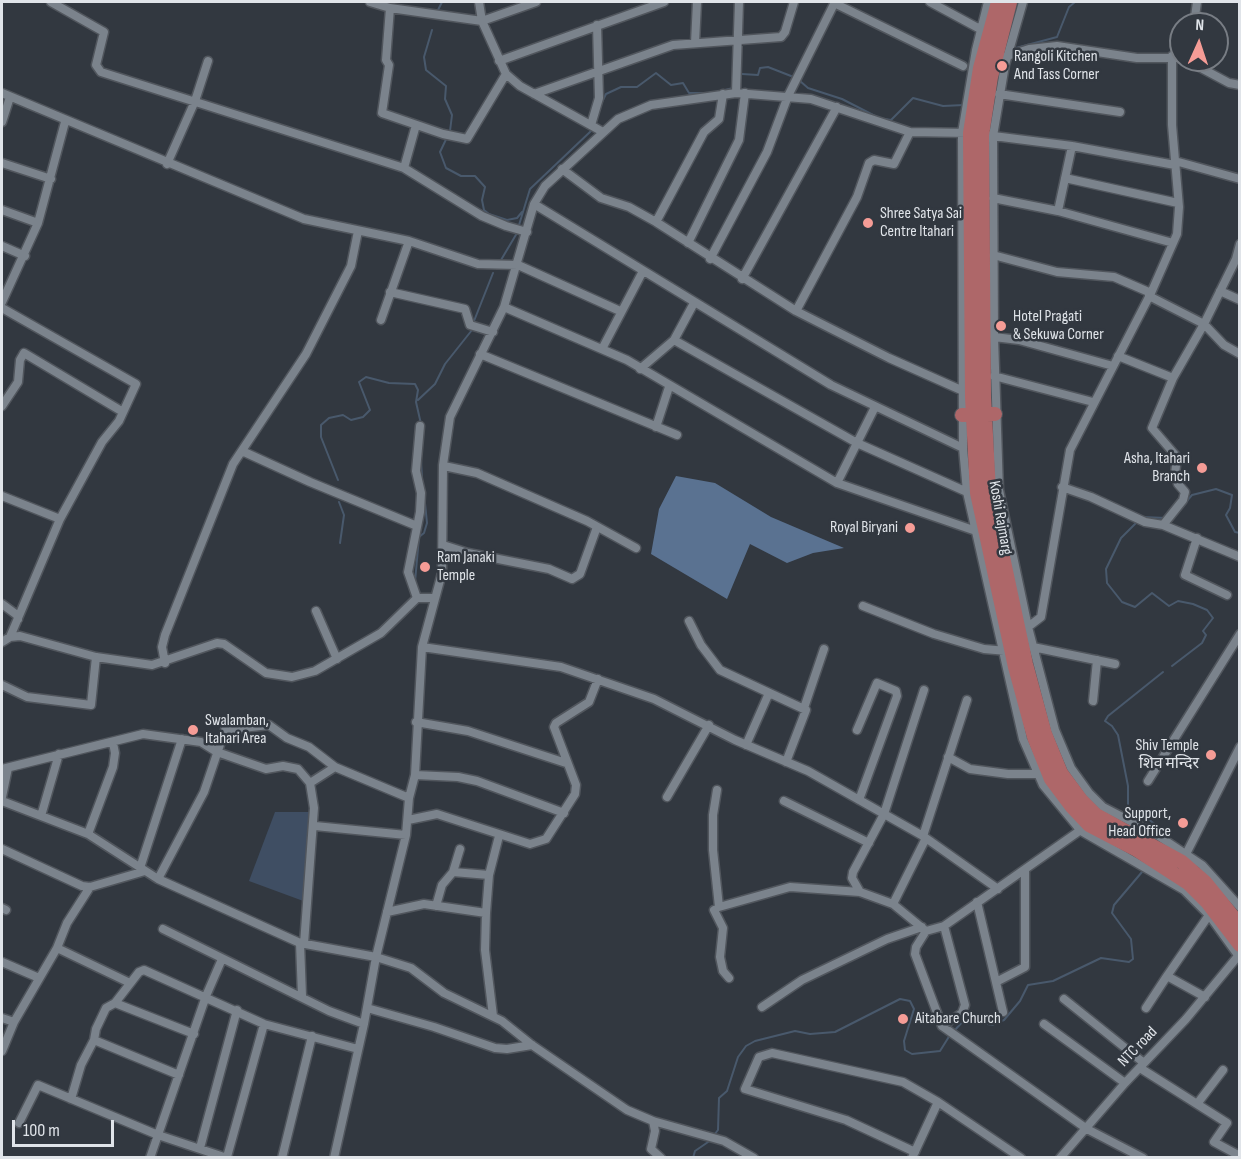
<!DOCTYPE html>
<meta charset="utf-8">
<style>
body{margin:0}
#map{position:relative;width:1241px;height:1159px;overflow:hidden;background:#323840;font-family:"Sofia Sans Condensed",sans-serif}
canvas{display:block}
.frame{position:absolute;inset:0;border:3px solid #e0e4e9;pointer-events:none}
.north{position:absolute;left:1169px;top:12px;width:60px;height:60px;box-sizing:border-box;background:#323840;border:2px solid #787d84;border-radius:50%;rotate:3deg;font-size:16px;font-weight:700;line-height:24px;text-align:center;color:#e0e4e9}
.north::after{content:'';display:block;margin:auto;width:21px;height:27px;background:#f59c96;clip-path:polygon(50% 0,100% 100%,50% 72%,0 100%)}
.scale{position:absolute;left:12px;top:1120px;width:102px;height:27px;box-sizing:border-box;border:3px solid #e0e4e9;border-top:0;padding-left:8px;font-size:18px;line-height:21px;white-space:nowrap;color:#e0e4e9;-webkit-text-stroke:4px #323840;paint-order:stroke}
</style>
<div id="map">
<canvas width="1241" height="1159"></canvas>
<div class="frame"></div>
<div class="north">N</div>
<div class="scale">100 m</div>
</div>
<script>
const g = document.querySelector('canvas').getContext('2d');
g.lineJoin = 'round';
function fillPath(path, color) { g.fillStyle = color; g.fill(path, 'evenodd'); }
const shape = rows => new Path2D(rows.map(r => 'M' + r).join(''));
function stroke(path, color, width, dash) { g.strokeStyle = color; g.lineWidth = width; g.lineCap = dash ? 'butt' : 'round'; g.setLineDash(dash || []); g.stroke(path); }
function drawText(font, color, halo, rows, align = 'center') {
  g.font = font + ' "Sofia Sans Condensed","Noto Sans Devanagari",sans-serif'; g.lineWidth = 5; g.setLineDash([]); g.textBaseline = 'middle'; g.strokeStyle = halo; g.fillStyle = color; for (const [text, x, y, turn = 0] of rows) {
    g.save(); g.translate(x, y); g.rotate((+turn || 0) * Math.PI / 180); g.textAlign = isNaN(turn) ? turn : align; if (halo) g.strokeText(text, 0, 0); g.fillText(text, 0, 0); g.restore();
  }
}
const green = shape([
 [275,812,312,812,306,902,249,881]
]);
const forest = shape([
 [676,476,715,483,771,517,844,548,813,553,787,563,750,544,727,599,651,554,659,509]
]);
const stream = shape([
 [438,10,442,2],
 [432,30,424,57,426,70,446,86,445,99,452,115,450,131,440,152,446,168,461,176,475,176,485,187,482,200,484,210,489,214,507,220,517,218,522,212],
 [1012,49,1057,37,1069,7,1075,2],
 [742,74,758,75,760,68,768,67,791,76],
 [800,81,808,88,842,99,879,118,891,120,913,98,943,106,964,105],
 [721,91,733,88],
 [600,106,606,94,621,87,637,87,656,73,671,85,683,83,689,93,710,93],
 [519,225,530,189,591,131],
 [501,260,517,233],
 [474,321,493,273],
 [418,400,435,384,445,364,472,330],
 [421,460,422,478],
 [338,480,321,437,321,425,329,418,343,415,351,420,363,417,370,410,359,382,366,377,389,383,415,384,418,390,416,402,421,424],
 [339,502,344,515,340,543],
 [1186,502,1192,495,1216,489,1232,495,1230,508,1226,515,1235,532,1240,533],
 [1142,517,1166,518],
 [1136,523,1121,538,1106,569,1107,583,1122,602,1135,607,1152,593,1169,606,1178,601,1193,604,1207,610,1213,618,1203,631,1206,635,1202,643,1172,666],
 [415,582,419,537,424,533,427,523,424,493],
 [1159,832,1157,826,1142,814,1128,806,1128,786,1118,735,1112,726,1105,721,1108,716,1163,672],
 [954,1031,965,1019,992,1025,1004,1020,1020,1001,1028,985,1053,981,1101,958,1129,962,1133,959,1131,939,1112,913,1114,905,1142,872],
 [714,1135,718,1130,719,1098,727,1091,738,1057,746,1046,755,1041,795,1031,810,1034,835,1032,900,999,910,1001,914,1009,904,1041,905,1050,912,1054,940,1051,950,1035],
 [693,1158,695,1151,711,1140]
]);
const street = shape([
 [51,2,104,32,96,65,101,72,404,168,482,216,506,226,527,232],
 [370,2,390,8,482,21,536,2],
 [479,2,482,21,506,74,520,86,603,132],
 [930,2,980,29],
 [988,2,976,50,962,133,963,448,967,492,1023,739,1043,785,1081,831,1184,890,1209,915,1240,958],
 [1023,2,1005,65,993,136,994,337,999,490,1028,627,1055,730,1071,768,1089,793,1103,807,1157,835,1202,865,1240,907],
 [834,3,963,66],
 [390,8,386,60,389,65,382,113,443,134,467,139,506,74],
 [1194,24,1197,2],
 [695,43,697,2],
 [1004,57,1029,49,1057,46,1137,58,1181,58],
 [1186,60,1229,83,1240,85],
 [499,61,664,2],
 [2,93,304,219,409,241,478,264,518,265,620,311],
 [736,93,739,2],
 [534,94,673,45,781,37,785,32,794,2],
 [999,94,1120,112],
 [2,122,10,97],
 [591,125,599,98,597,25],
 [1175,161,1240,179],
 [2,163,51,179],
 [167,164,195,101,208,61],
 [404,168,416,125],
 [562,169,601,198,629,207,656,222,796,311,889,358,961,390],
 [1065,178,1178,203],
 [993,198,1058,211,1173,243],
 [534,204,831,385,963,448],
 [2,210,38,223],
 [1058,211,1072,146],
 [656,222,704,132,719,119,723,94],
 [688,243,739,140,745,93],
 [2,246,25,256],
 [993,255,1057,272,1114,277,1151,293],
 [710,259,767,152,788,96,835,2],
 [742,279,837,107],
 [1220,291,1240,300],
 [390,292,465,309,470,325,493,332],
 [1149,296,1204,324,1224,345,1240,354],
 [2,302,38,223,65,122],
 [504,307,627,360,837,483,976,531],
 [2,308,136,384,119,421,102,442,60,519,10,637],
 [796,311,857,197,869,163,874,160,894,164,910,132],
 [381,320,409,241],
 [994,337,1019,340,1113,366],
 [674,340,857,443,967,492],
 [602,349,643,271],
 [480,354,677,435],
 [1118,356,1173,378,1152,428,1177,457,1175,474,1178,484,1185,492,1183,500,1163,525],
 [640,369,674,340,694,303],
 [994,376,1093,402],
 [1173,378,1204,324,1236,259,1240,244],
 [2,406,18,382,20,360,24,353,123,412],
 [656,427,669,387],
 [242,451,310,482,417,526],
 [444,466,477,473,587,521,636,548],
 [837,483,875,407],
 [1062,487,1091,497,1145,522,1163,525,1240,557],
 [2,496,60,519],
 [1197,538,1185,575,1227,595],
 [443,545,468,553,549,569,572,579,580,574,597,527],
 [417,598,408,572,420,512,421,493,416,471,420,426],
 [2,604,17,615,18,619],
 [863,606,934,634,984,649,1007,651],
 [316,611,337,659],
 [689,621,701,645,720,670,806,710,786,762],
 [1028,627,1041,617,1070,450,1151,293,1177,234,1179,207,1172,125,1172,56],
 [2,642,10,637,20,636,96,657,152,665,217,643,224,644,266,673,292,677,315,671,381,633,417,598,433,598],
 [422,647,561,667,654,699,735,740,808,771,923,836,998,889],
 [1033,647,1115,664],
 [165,663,162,647,165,635,233,464,306,354,351,266,358,231],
 [2,685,27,697,91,705,96,657],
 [1093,701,1097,660],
 [804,708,824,649],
 [416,722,468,731,566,763],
 [857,730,877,683,896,691,897,696,859,800],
 [746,745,769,693],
 [948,757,970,769,1008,774,1036,774],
 [2,769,143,734,201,742,217,752,266,769,283,766,298,769,310,783,314,808,304,944],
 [415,775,458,777,477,781,564,813],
 [1148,781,1240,634],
 [310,783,335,767,409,798],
 [717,790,713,815,713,850,719,907,790,887,860,892,893,904,926,931,944,926,1085,827],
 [2,797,8,768],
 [667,797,709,725],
 [2,801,88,834,158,879,300,943,376,957,411,968,444,993,502,1021,532,1045,627,1110,653,1121,724,1141,754,1158],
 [784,801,869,843],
 [41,816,59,754],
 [408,820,437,814,530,844,546,839,575,794,576,785,554,727,556,723,589,702,598,679],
 [315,826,406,835],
 [88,834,113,767,115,753,113,743],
 [923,836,967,700],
 [2,849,82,886,90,887,145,871],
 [1184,858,1240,747],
 [140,868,182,739],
 [453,872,489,875],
 [158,879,204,792,225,730,269,725,287,738,309,747,335,767],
 [860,892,852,878,853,872,884,814,924,690],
 [977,902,1003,1012],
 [893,904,926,838],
 [436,906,442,885,453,872,460,849],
 [2,908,6,910],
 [714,910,723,928,720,957,723,971,729,978],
 [387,912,424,904,486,913],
 [163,929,329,1011,364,1024],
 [926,931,916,947,915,954,942,1026,1087,1129,1143,1158],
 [300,943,302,996],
 [57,948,130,983],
 [2,962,39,978],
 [1167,976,1209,915],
 [996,982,1025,967,1025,870],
 [1064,999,1144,1063],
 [115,1003,194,1034],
 [762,1007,802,980,887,939,922,927],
 [367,1008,434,1027,495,1048,507,1049,532,1045],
 [1146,1008,1167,976,1205,997],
 [493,1016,485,950,486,913,489,875,499,836],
 [2,1018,14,1022],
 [1044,1024,1125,1083],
 [942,1026,962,1013,965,1005,944,926],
 [94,1040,179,1075],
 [2,1051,14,1022,57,948,67,923,90,887],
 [1140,1068,1227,1123,1214,1142,1240,1156],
 [71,1099,81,1065,94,1040,96,1029,106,1008,115,1003,139,972,144,970,264,1024,358,1049],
 [1197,1104,1223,1070],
 [653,1121,655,1131,651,1149,661,1158],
 [19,1123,38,1085,158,1135,227,1158],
 [200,1148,237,1010],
 [915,1152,846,1120,745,1089,759,1057,772,1053,903,1082,938,1102,1021,1158],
 [227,1157,264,1024],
 [150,1158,206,996,222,959],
 [282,1158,312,1036],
 [334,1158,364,1024,376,957,406,835,409,798,415,775,422,647,442,573,443,465,450,417,504,307,534,204,545,186,618,119,651,105,736,93,811,99,910,132,970,133,1072,146,1175,165],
 [912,1158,938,1102],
 [1060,1158,1125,1083,1186,1019,1238,956]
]);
const primary = shape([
 [998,2,980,68,970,133,972,397,977,493,1015,667,1034,737,1051,779,1072,807,1089,825,1137,850,1188,883,1207,902,1240,945],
 [1010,2,991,77,982,135,984,397,989,492,1026,664,1045,734,1061,773,1081,800,1096,815,1182,862,1205,882,1240,925],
 [962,415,995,414]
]);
const markers = [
 [1002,66,6,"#f59c96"],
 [868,223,6,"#f59c96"],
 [1001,326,6,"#f59c96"],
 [1202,468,6,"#f59c96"],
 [910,528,6,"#f59c96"],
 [425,567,6,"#f59c96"],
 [193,730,6,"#f59c96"],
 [1211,755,6,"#f59c96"],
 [1183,823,6,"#f59c96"],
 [903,1019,6,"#f59c96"]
];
const poiNames = [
 ["Rangoli Kitchen",1014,57],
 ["And Tass Corner",1014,75],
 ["Shree Satya Sai",880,214],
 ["Centre Itahari",880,232],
 ["Hotel Pragati",1013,317],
 ["& Sekuwa Corner",1013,335],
 ["Asha, Itahari",1190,459,"right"],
 ["Branch",1190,477,"right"],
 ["Royal Biryani",898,528,"right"],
 ["Ram Janaki",437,558],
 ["Temple",437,576],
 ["Swalamban,",205,721],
 ["Itahari Area",205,739],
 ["Shiv Temple",1199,746,"right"],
 ["शिव मन्दिर",1199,764,"right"],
 ["Support,",1171,814,"right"],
 ["Head Office",1171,832,"right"],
 ["Aitabare Church",915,1019]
];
const streetNames = [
 ["Koshi Rajmarg",1000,518,80],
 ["NTC road",1138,1047,-46]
];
fillPath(green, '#3f4e63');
fillPath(forest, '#5a7291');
stroke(stream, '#49596c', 2);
stroke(street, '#51565d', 11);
stroke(primary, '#51565d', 16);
stroke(street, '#7b838c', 8);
stroke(primary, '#ae6769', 14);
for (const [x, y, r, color] of markers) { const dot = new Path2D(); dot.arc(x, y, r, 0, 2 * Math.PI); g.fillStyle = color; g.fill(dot); stroke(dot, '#323840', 2); }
drawText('16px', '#e0e4e9', '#323840', poiNames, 'left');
drawText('16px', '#e0e4e9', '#323840', streetNames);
</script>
